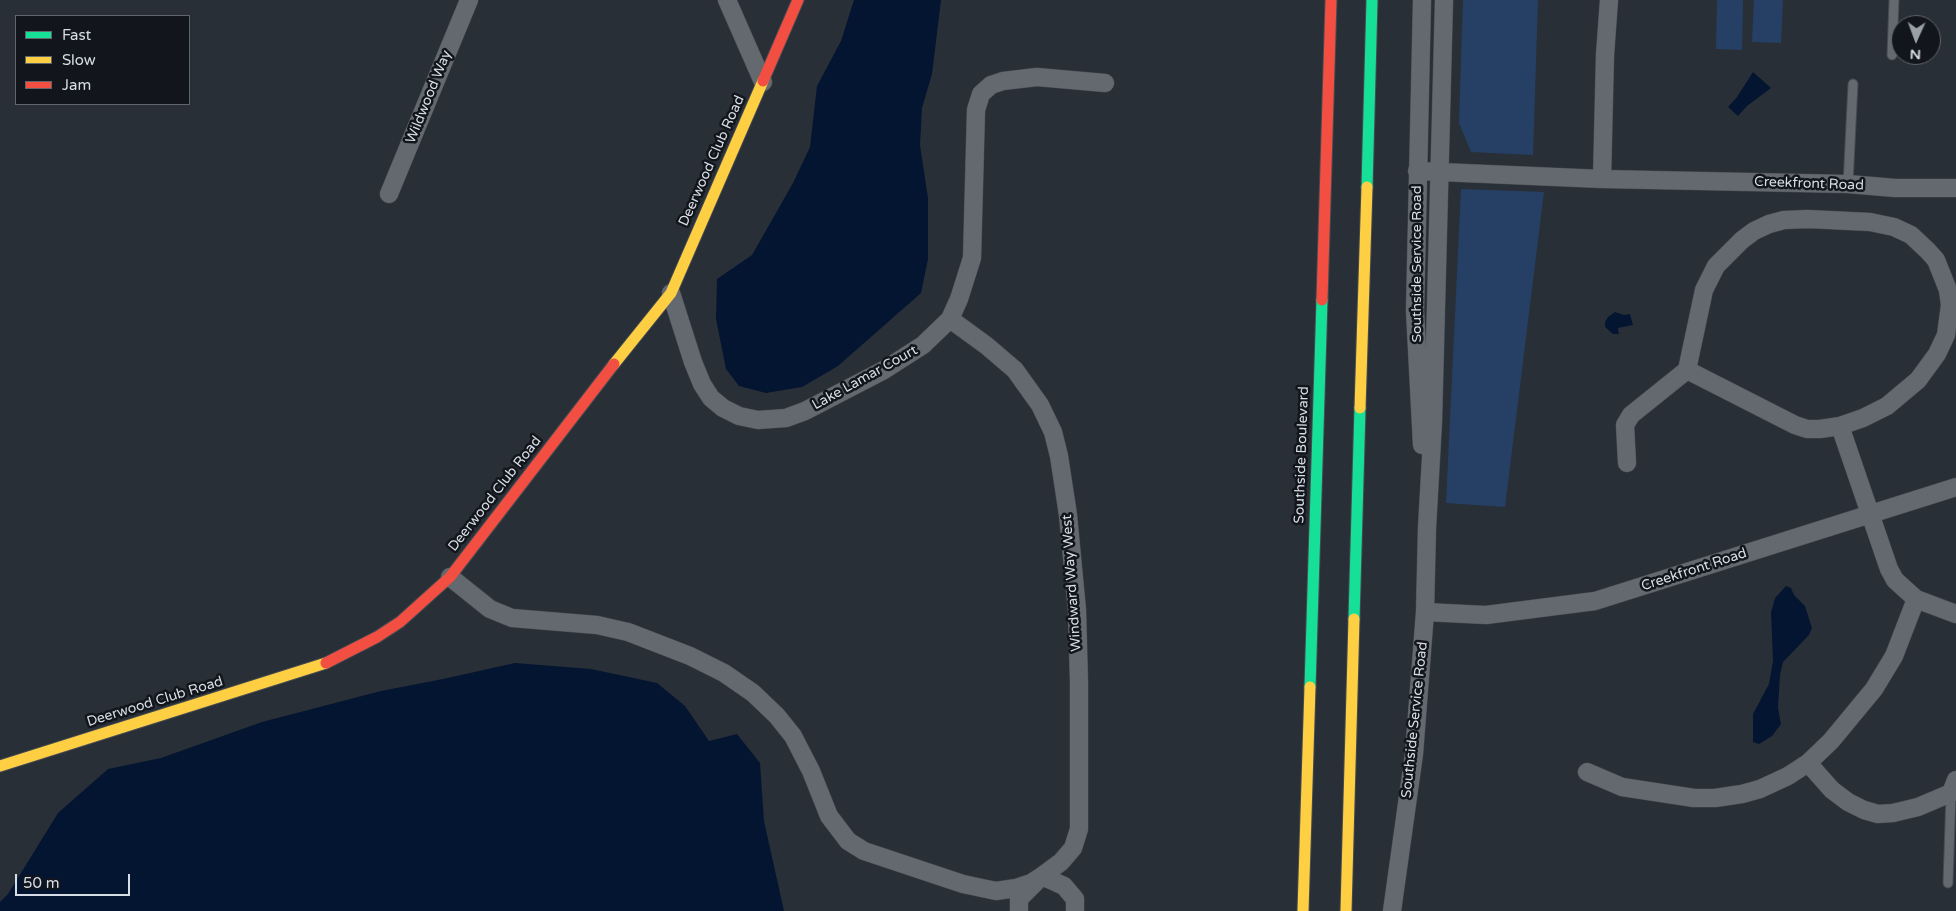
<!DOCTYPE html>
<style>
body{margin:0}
#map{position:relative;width:1956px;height:911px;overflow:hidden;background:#292f36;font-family:"Varela Round",sans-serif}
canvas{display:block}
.legend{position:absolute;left:15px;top:15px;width:175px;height:90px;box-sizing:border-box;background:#12161c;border:1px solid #61666d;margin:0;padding:6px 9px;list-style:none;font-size:15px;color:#d7dde6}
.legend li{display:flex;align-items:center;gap:10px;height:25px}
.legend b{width:25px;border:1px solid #61666d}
.north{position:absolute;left:1891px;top:15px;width:50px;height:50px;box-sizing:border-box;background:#12161c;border:1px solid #61666d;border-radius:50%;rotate:182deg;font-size:14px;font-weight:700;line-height:20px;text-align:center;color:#d7dde6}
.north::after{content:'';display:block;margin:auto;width:18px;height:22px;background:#9aa0a8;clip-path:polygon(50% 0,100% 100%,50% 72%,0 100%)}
.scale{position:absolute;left:15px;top:874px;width:115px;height:22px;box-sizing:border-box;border:2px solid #d7dde6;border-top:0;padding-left:6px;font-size:15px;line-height:18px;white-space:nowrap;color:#d7dde6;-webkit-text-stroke:4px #12161c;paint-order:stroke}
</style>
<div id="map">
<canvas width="1956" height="911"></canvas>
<ul class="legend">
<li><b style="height:6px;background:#16e098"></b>Fast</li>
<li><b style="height:6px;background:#ffcf43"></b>Slow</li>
<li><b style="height:6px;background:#f24e42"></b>Jam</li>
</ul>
<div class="north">N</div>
<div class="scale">50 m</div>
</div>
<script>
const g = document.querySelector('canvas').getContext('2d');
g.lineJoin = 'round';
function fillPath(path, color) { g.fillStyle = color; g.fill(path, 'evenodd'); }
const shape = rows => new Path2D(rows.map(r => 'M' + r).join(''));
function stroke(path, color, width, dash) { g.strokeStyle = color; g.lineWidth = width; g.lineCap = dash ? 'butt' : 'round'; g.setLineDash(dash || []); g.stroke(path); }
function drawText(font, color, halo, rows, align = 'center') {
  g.font = font + ' "Varela Round",sans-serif'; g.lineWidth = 5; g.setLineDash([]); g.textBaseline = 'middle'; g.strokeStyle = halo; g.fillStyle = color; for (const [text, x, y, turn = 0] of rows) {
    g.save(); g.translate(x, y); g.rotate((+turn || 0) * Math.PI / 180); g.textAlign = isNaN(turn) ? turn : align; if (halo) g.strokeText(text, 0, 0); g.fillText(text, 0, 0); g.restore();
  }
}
const green = shape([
 [1463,0,1538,0,1533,155,1471,152,1459,123],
 [1717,0,1743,0,1742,50,1716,49],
 [1754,0,1783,0,1781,43,1752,42],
 [1461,189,1544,192,1505,507,1446,503]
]);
const water = shape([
 [854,0,941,0,932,74,922,108,920,145,928,198,928,259,921,293,838,366,802,387,766,393,739,386,726,369,716,319,717,279,752,255,793,183,810,147,817,86,841,41],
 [1753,72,1771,88,1747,106,1738,116,1728,107,1737,97],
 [1615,312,1624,315,1630,314,1633,325,1618,328,1619,334,1613,334,1605,327,1605,322,1608,317],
 [1786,586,1791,588,1794,595,1805,606,1812,628,1809,635,1783,662,1780,675,1778,708,1781,724,1772,736,1759,744,1753,742,1753,714,1769,684,1773,661,1771,612,1775,598],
 [515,663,591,669,657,683,685,706,709,741,737,734,760,763,764,821,784,911,0,911,0,902,8,894,58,813,108,769,161,758,262,722,381,691,443,679]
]);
const lane = shape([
 [1892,55,1894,0],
 [1848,184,1853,84],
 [1948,883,1951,793,1953,793]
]);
const street = shape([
 [727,0,763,82],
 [1422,0,1415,311,1422,445],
 [1417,171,1602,179,1848,184,1895,188,1956,188],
 [1602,179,1605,55,1609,0],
 [389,194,469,0],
 [1808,219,1870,222,1894,227,1911,235,1928,251,1936,260,1948,290,1950,305,1946,335,1937,354,1918,380,1887,406,1863,418,1840,426,1820,429,1807,429,1795,425,1687,370,1704,290,1716,266,1742,240,1754,231,1769,224,1784,220,1808,219],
 [671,293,693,362,702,384,711,398,723,408,739,416,758,420,786,418,805,411,884,370,923,345,950,319,959,299,972,258,976,110,981,94,991,85,1003,81,1037,77,1105,83],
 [950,319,987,346,1015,370,1040,405,1053,432,1059,456,1068,515,1077,610,1079,682,1079,829,1073,848,1061,862,1042,876,1019,899,1019,911],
 [1840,426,1889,569,1895,580,1916,599,1956,614],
 [1627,463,1625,425,1631,415,1687,370],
 [450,577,490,609,512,618,597,625,628,632,690,656,724,673,753,693,777,716,793,736,811,771,829,816,848,841,864,851,963,884,996,891,1016,888,1031,883,1042,876],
 [1425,612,1486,615,1595,601,1956,487],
 [1808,763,1832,790,1848,802,1864,810,1878,814,1893,813,1918,807,1951,793,1956,780],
 [1587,772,1622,787,1694,798,1715,798,1742,794,1760,789,1788,776,1808,763,1831,741,1874,689,1894,656,1916,599],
 [1042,876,1064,886,1075,899,1075,911],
 [1392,911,1414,754,1425,612,1427,528,1433,422,1444,0]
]);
const fast = shape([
 [1367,187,1372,0],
 [1354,619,1360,408],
 [1310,687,1322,300]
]);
const slow = shape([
 [614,364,671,293,763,81],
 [1360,408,1367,187],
 [0,766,326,663],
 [1303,911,1310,687],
 [1346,911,1354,619]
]);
const jam = shape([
 [763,81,798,0],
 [1322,300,1331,0],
 [326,663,377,637,400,622,450,577,614,364]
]);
const streetNames = [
 ["Wildwood Way",429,97,-68],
 ["Deerwood Club Road",712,161,-66],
 ["Creekfront Road",1809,184,2],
 ["Southside Service Road",1417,264,-90],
 ["Lake Lamar Court",865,378,-29],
 ["Southside Boulevard",1302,455,-88],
 ["Deerwood Club Road",495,494,-52],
 ["Creekfront Road",1694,570,-18],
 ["Windward Way West",1072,583,-94],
 ["Deerwood Club Road",155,702,-17],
 ["Southside Service Road",1415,720,-84]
];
fillPath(green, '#254064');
fillPath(water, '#041531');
stroke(lane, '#464b51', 11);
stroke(street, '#464b51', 19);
stroke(fast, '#464b51', 13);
stroke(slow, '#464b51', 13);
stroke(jam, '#464b51', 13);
stroke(lane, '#64696f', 9);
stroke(street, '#64696f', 18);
stroke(fast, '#16e098', 11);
stroke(slow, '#ffcf43', 11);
stroke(jam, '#f24e42', 11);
drawText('14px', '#d7dde6', '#12161c', streetNames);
</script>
